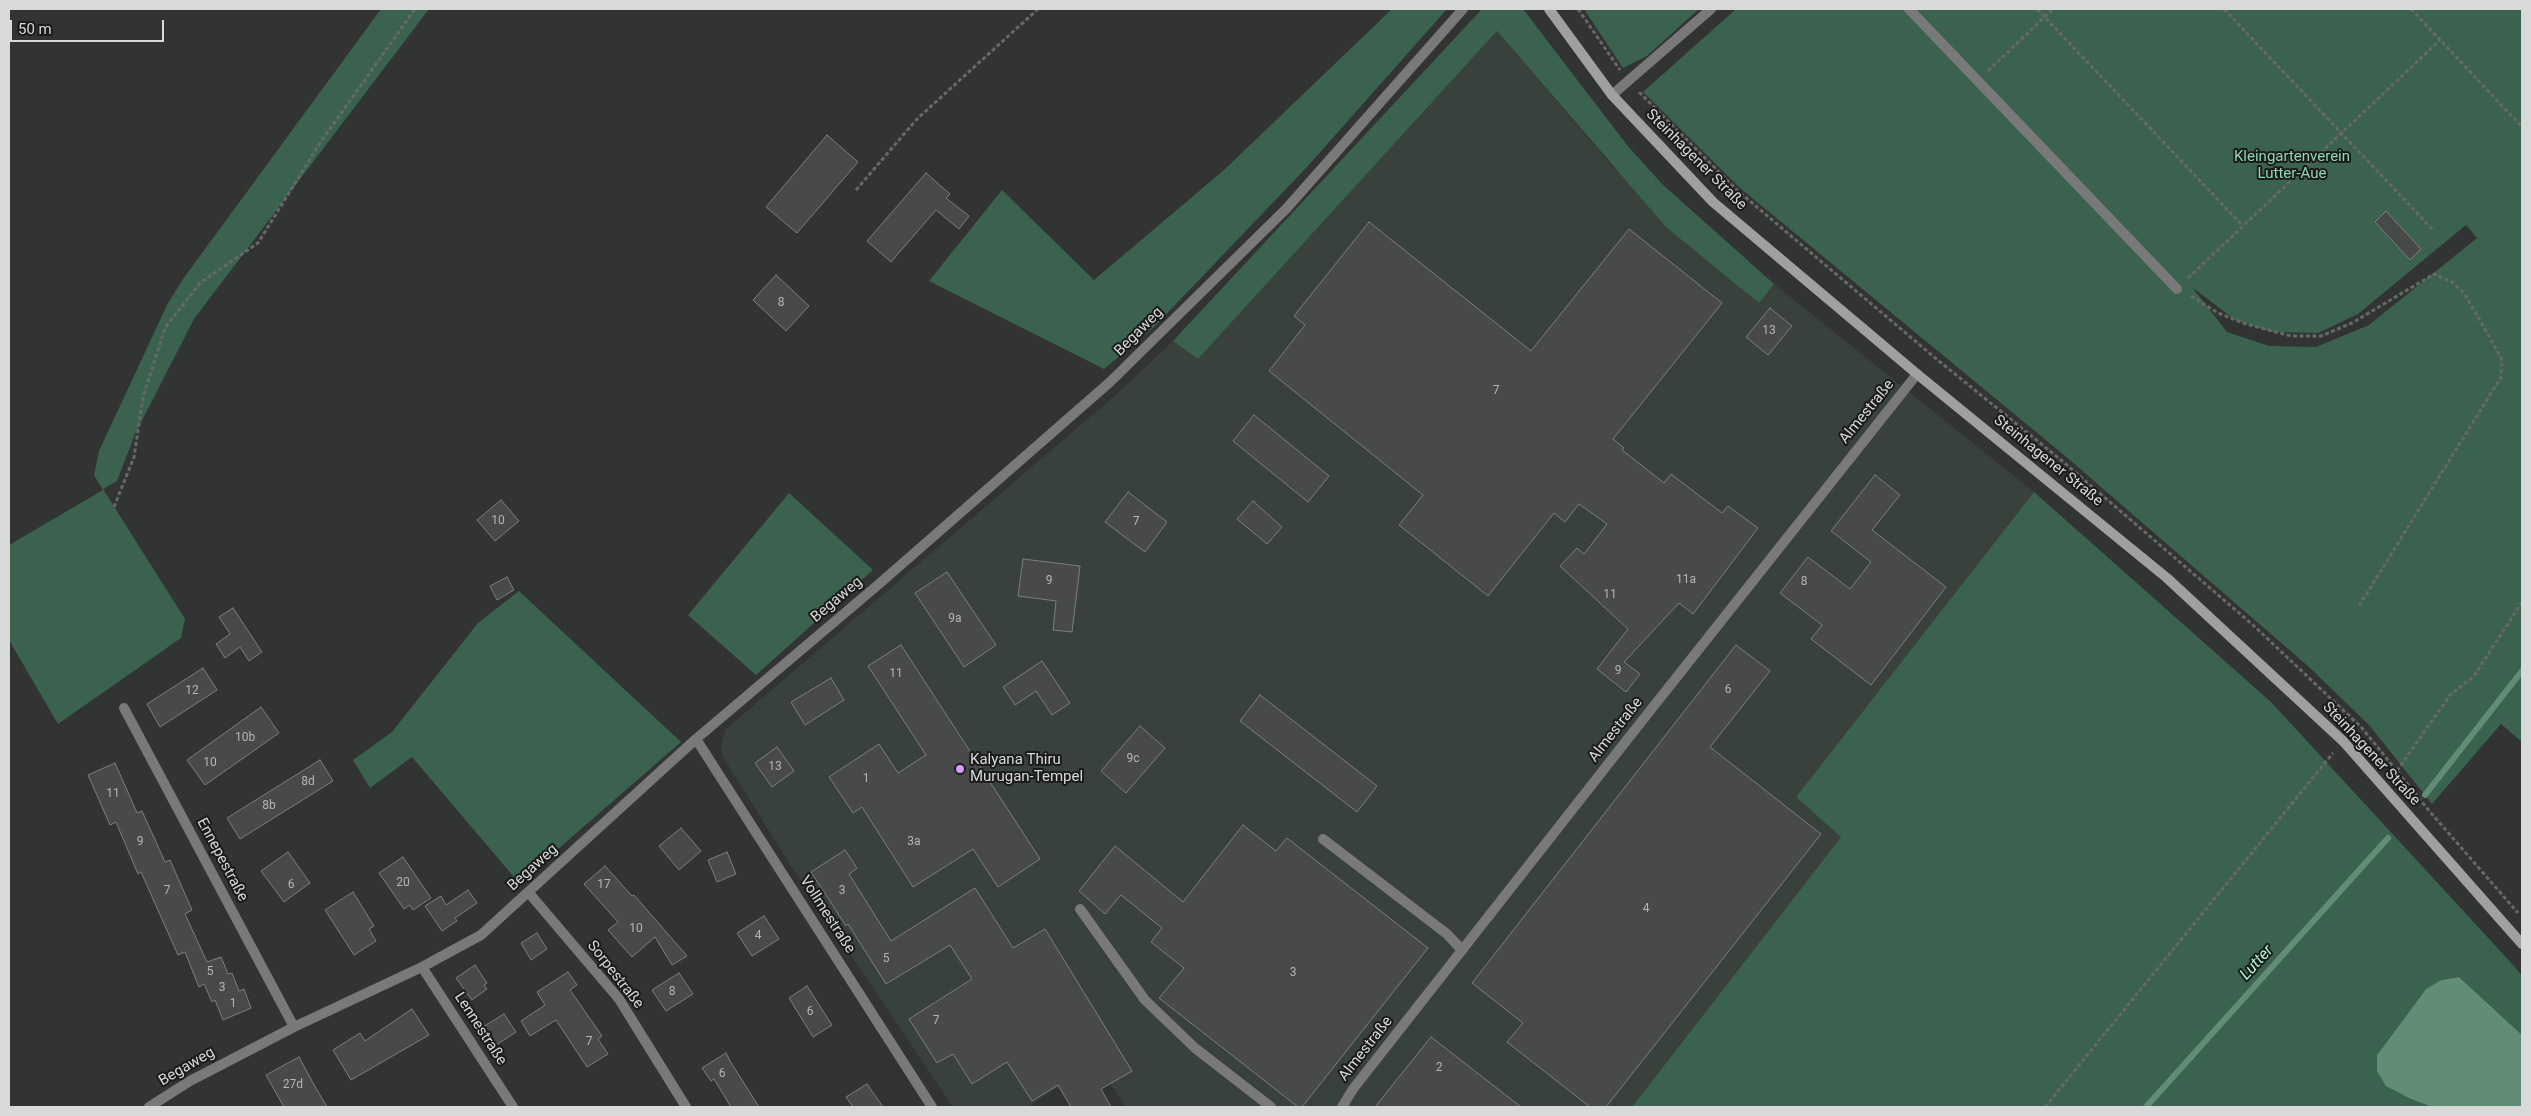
<!DOCTYPE html>
<meta charset="utf-8">
<style>
body{margin:0}
#map{position:relative;width:2531px;height:1116px;overflow:hidden;background:#313432;font-family:Roboto,sans-serif}
canvas{display:block}
.frame{position:absolute;inset:0;border:10px solid #d8dad9;pointer-events:none}
.scale{position:absolute;left:10px;top:20px;width:154px;height:22px;box-sizing:border-box;border:2px solid #d8dad9;border-top:0;padding-left:6px;font-size:15px;line-height:18px;white-space:nowrap;color:#d8dad9;-webkit-text-stroke:4px #1a1b1a;paint-order:stroke}
</style>
<div id="map">
<canvas width="2531" height="1116"></canvas>
<div class="frame"></div>
<div class="scale">50 m</div>
</div>
<script>
const g = document.querySelector('canvas').getContext('2d');
g.lineJoin = 'round';
function fillPath(path, color) { g.fillStyle = color; g.fill(path, 'evenodd'); }
const shape = rows => new Path2D(rows.map(r => 'M' + r).join(''));
function stroke(path, color, width, dash) { g.strokeStyle = color; g.lineWidth = width; g.lineCap = dash ? 'butt' : 'round'; g.setLineDash(dash || []); g.stroke(path); }
function drawText(font, color, halo, rows, align = 'center') {
  g.font = font + ' Roboto,sans-serif'; g.lineWidth = 4; g.setLineDash([]); g.textBaseline = 'middle'; g.strokeStyle = halo; g.fillStyle = color; for (const [text, x, y, turn = 0] of rows) {
    g.save(); g.translate(x, y); g.rotate((+turn || 0) * Math.PI / 180); g.textAlign = isNaN(turn) ? turn : align; if (halo) g.strokeText(text, 0, 0); g.fillText(text, 0, 0); g.restore();
  }
}
const built = shape([
 [1497,31,1612,166,1758,303,1774,284,2034,492,1796,797,1841,837,1632,1107,1126,1107,1095,1062,1028,1107,953,1107,791,866,723,757,721,747,725,730,1118,393,1173,341,1198,359]
]);
const green = shape([
 [381,9,429,9,194,319,135,434,117,481,103,489,185,619,181,638,58,724,9,640,9,545,103,490,94,475,99,451,167,305,183,279],
 [1392,9,1447,9,1307,167,1154,327,1104,369,929,281,1002,190,1094,280,1224,170],
 [1482,9,1523,9,1627,145,1662,184,1774,284,1759,303,1666,227,1497,31,1198,359,1173,341],
 [1584,9,1699,9,1647,56,1623,68],
 [1736,9,2522,9,2522,742,2501,724,2432,804,2370,726,2309,667,2064,455,1740,188,1643,92],
 [2466,225,2477,238,2369,325,2316,347,2269,346,2227,332,2192,287,2235,320,2272,332,2318,333,2358,314],
 [2034,492,2271,702,2515,967,2522,976,2522,1035,2459,977,2441,980,2426,989,2377,1055,2377,1071,2411,1099,2432,1107,1632,1107,1841,837,1796,797],
 [789,493,873,570,756,675,688,615],
 [519,591,681,742,519,883,412,757,370,788,353,760,392,732,478,623]
]);
const water = shape([
 [2459,977,2522,1035,2522,1107,2432,1107,2411,1099,2386,1086,2377,1071,2377,1055,2426,989,2441,980]
]);
const stream = shape([
 [2425,795,2522,671],
 [2146,1107,2388,838]
]);
const building = shape([
 [827,135,858,162,797,233,766,207,827,135],
 [926,173,950,194,946,198,969,216,959,229,936,210,891,262,867,241,926,173],
 [2386,211,2421,249,2410,260,2375,222,2386,211],
 [1369,222,1531,351,1629,229,1722,303,1613,439,1624,448,1622,450,1664,483,1671,474,1722,513,1728,506,1758,528,1693,614,1679,603,1624,662,1640,674,1626,692,1597,669,1628,629,1560,566,1577,548,1584,554,1607,524,1579,504,1565,522,1554,513,1488,596,1399,525,1423,495,1269,371,1305,325,1294,316,1369,222],
 [776,275,809,306,786,331,753,300,776,275],
 [1770,308,1792,326,1768,355,1746,337,1770,308],
 [1254,415,1329,476,1308,502,1233,441,1254,415],
 [1875,475,1900,495,1872,530,1946,587,1871,685,1811,639,1822,625,1780,593,1808,557,1850,589,1871,562,1831,531,1875,475],
 [1128,492,1167,522,1145,552,1105,522,1128,492],
 [501,500,519,521,495,541,477,520,501,500],
 [1253,501,1282,527,1267,544,1237,519,1253,501],
 [1023,559,1080,566,1072,632,1053,630,1056,601,1018,596,1023,559],
 [947,572,996,645,964,667,915,593,947,572],
 [507,577,514,590,497,600,490,586,507,577],
 [233,608,262,652,249,661,240,647,225,658,216,644,230,634,219,617,233,608],
 [901,645,1040,859,998,887,973,849,913,887,862,807,853,813,829,777,879,744,898,773,926,755,868,666,901,645],
 [1736,645,1770,671,1710,747,1821,834,1606,1107,1590,1107,1507,1042,1523,1023,1472,983,1736,645],
 [1042,661,1070,703,1052,715,1036,691,1015,705,1003,687,1042,661],
 [203,668,217,690,160,727,147,704,203,668],
 [831,678,844,700,805,725,791,702,831,678],
 [1260,695,1377,786,1357,812,1240,721,1260,695],
 [261,707,279,733,205,785,187,760,261,707],
 [1140,726,1165,748,1126,793,1101,771,1140,726],
 [777,747,794,771,772,787,755,763,777,747],
 [320,760,333,781,240,839,227,818,320,760],
 [115,763,137,813,142,811,165,862,170,860,192,910,185,914,207,962,221,957,228,974,232,973,239,991,244,989,251,1008,223,1020,215,1000,212,1002,204,984,199,987,185,952,178,955,141,872,138,874,116,822,110,825,88,775,115,763],
 [1243,825,1276,851,1287,838,1428,948,1302,1107,1298,1107,1159,998,1184,968,1151,942,1162,928,1121,895,1105,914,1079,891,1115,846,1183,902,1243,825],
 [681,828,701,851,679,870,659,846,681,828],
 [845,850,857,868,849,874,891,941,975,888,1013,948,1045,929,1132,1071,1101,1089,1111,1107,1071,1107,1058,1085,1032,1101,1007,1062,972,1084,953,1054,937,1063,909,1019,972,979,950,945,886,984,848,924,846,926,811,872,845,850],
 [288,852,310,883,284,902,261,871,288,852],
 [727,852,736,874,717,882,708,860,727,852],
 [403,857,431,898,413,910,410,905,404,909,379,873,403,857],
 [605,866,632,896,634,895,687,956,672,965,655,937,632,957,608,930,618,922,584,884,605,866],
 [468,890,477,903,455,918,457,921,442,931,425,906,441,896,446,905,468,890],
 [353,892,374,926,369,929,376,941,354,955,325,910,353,892],
 [764,916,779,939,752,956,737,933,764,916],
 [537,933,547,949,531,960,521,943,537,933],
 [475,965,487,983,484,985,487,989,472,1000,456,978,475,965],
 [568,972,577,985,570,990,602,1036,598,1039,608,1054,587,1067,556,1020,530,1036,521,1021,545,1005,537,992,568,972],
 [679,973,693,994,666,1011,652,990,679,973],
 [807,986,832,1025,813,1037,789,998,807,986],
 [412,1009,429,1035,351,1080,333,1050,360,1033,365,1041,412,1009],
 [504,1014,516,1032,493,1047,481,1028,504,1014],
 [1431,1037,1521,1107,1375,1107,1431,1037],
 [726,1053,730,1061,759,1107,731,1107,714,1079,711,1081,702,1068,726,1053],
 [299,1057,313,1083,327,1107,284,1107,266,1075,299,1057],
 [867,1084,883,1107,853,1107,846,1097,867,1084]
]);
const path = shape([
 [1578,9,1620,70],
 [2037,9,2243,226],
 [2224,9,2433,230],
 [2411,9,2522,127],
 [1988,71,2053,9],
 [1639,92,1738,191,1934,357,2061,460,2253,625,2362,728,2431,813,2518,913],
 [856,190,917,119,1038,9],
 [2188,278,2440,40],
 [2191,296,2218,313,2246,324,2291,336,2321,336,2352,323,2434,274,2452,282,2464,293,2486,331,2502,360,2501,377,2359,606],
 [114,507,134,457,143,397,165,328,200,283,258,243,320,143,415,9],
 [2397,771,2450,695,2474,676,2522,602],
 [2045,1107,2333,753]
]);
const lane = shape([
 [1909,9,2177,289],
 [1323,839,1447,934,1462,950],
 [1080,909,1145,1000,1195,1048,1271,1107]
]);
const street = shape([
 [1612,95,1711,9],
 [124,708,294,1027],
 [696,739,932,1107],
 [529,893,619,999,686,1107],
 [422,967,513,1107],
 [149,1107,190,1081,294,1027,422,967,481,935,696,739,879,584,1110,382,1286,209,1463,9],
 [1342,1107,1353,1089,1634,731,1917,374]
]);
const secondary = shape([
 [1549,9,1612,95,1713,202,1917,374,2167,578,2343,741,2522,944]
]);
const markers = [
 [960,769,5,"#d49cfc"]
];
const numberNames = [
 ["8",781,303],
 ["13",1769,331],
 ["7",1496,391],
 ["10",498,521],
 ["7",1136,522],
 ["11a",1686,580],
 ["9",1049,581],
 ["8",1804,582],
 ["11",1610,595],
 ["9a",955,619],
 ["9",1618,671],
 ["11",896,674],
 ["6",1728,690],
 ["12",192,691],
 ["10b",245,738],
 ["9c",1133,759],
 ["10",210,763],
 ["13",775,767],
 ["1",866,779],
 ["8d",308,782],
 ["11",113,794],
 ["8b",269,806],
 ["9",140,842],
 ["3a",914,842],
 ["20",403,883],
 ["6",291,885],
 ["17",604,885],
 ["7",167,891],
 ["3",842,891],
 ["4",1646,909],
 ["10",636,929],
 ["4",758,936],
 ["5",886,959],
 ["5",210,972],
 ["3",1293,973],
 ["3",222,988],
 ["8",672,992],
 ["1",233,1004],
 ["6",810,1012],
 ["7",936,1021],
 ["7",589,1042],
 ["2",1439,1068],
 ["6",722,1074],
 ["27d",293,1085]
];
const parkNames = [
 ["Kleingartenverein",2292,157],
 ["Lutter-Aue",2292,174]
];
const streetNames = [
 ["Steinhagener Straße",1696,160,45],
 ["Begaweg",1139,332,-45],
 ["Almestraße",1867,412,-51],
 ["Steinhagener Straße",2048,461,39],
 ["Begaweg",837,600,-40],
 ["Almestraße",1616,730,-52],
 ["Steinhagener Straße",2371,754,47],
 ["Ennepestraße",222,860,62],
 ["Begaweg",533,868,-42],
 ["Vollmestraße",827,915,57],
 ["Sorpestraße",615,975,52],
 ["Lennestraße",480,1029,57],
 ["Almestraße",1366,1049,-52],
 ["Begaweg",187,1067,-30]
];
const poiNames = [
 ["Kalyana Thiru",970,760],
 ["Murugan-Tempel",970,777]
];
const waterNames = [
 ["Lutter",2257,963,-48]
];
fillPath(built, '#39413c');
fillPath(green, '#3b624e');
fillPath(water, '#618d75');
stroke(stream, '#618d75', 6);
fillPath(building, '#474a48');
stroke(building, '#7c7f7d', 1);
stroke(path, '#666967', 3, [4, 2.5]);
stroke(lane, '#787978', 10);
stroke(street, '#787978', 10);
stroke(secondary, '#9fa19f', 10);
for (const [x, y, r, color] of markers) { const dot = new Path2D(); dot.arc(x, y, r, 0, 2 * Math.PI); g.fillStyle = color; g.fill(dot); stroke(dot, '#1a1b1a', 2); }
drawText('12px', '#b4b6b5', null, numberNames);
drawText('15px', '#8fd7b0', '#1a1b1a', parkNames);
drawText('15px', '#d8dad9', '#1a1b1a', streetNames);
drawText('15px', '#d8dad9', '#1a1b1a', poiNames, 'left');
drawText('italic 16px', '#aff7d0', '#1a1b1a', waterNames);
</script>
